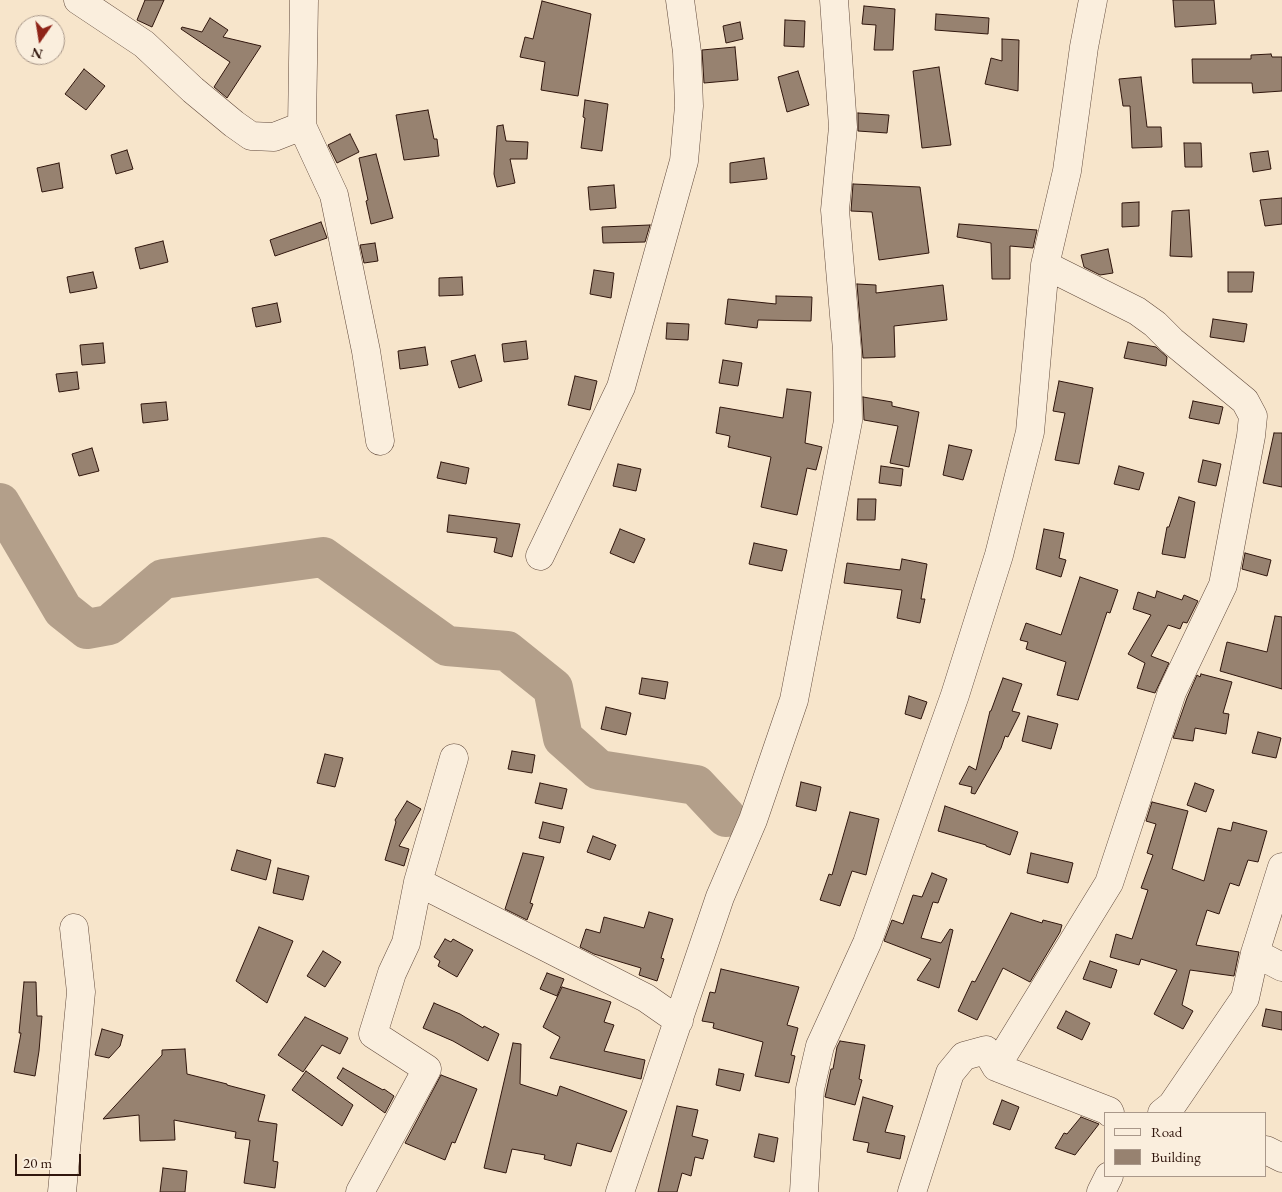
<!DOCTYPE html>
<style>
body{margin:0}
#map{position:relative;width:1282px;height:1192px;overflow:hidden;background:#f7e5cb;font-family:"EB Garamond",serif}
canvas{display:block}
.legend{position:absolute;left:1104px;top:1112px;width:162px;height:65px;box-sizing:border-box;background:#faeedd;border:1px solid #a9988a;margin:0;padding:6px 9px;list-style:none;font-size:15px;color:#30160d}
.legend li{display:flex;align-items:center;gap:10px;height:25px}
.legend b{width:25px;border:1px solid #a9988a}
.north{position:absolute;left:15px;top:15px;width:50px;height:50px;box-sizing:border-box;background:#faeedd;border:1px solid #a9988a;border-radius:50%;rotate:193deg;font-size:14px;font-weight:700;line-height:20px;text-align:center;color:#30160d}
.north::after{content:'';display:block;margin:auto;width:18px;height:22px;background:#8f2418;clip-path:polygon(50% 0,100% 100%,50% 72%,0 100%)}
.scale{position:absolute;left:15px;top:1154px;width:66px;height:22px;box-sizing:border-box;border:2px solid #30160d;border-top:0;padding-left:6px;font-size:15px;line-height:18px;white-space:nowrap;color:#30160d;-webkit-text-stroke:4px #faeedd;paint-order:stroke}
</style>
<div id="map">
<canvas width="1282" height="1192"></canvas>
<ul class="legend">
<li><b style="height:6px;background:#faeedd"></b>Road</li>
<li><b style="height:14px;background:#978270"></b>Building</li>
</ul>
<div class="north">N</div>
<div class="scale">20 m</div>
</div>
<script>
const g = document.querySelector('canvas').getContext('2d');
g.lineJoin = 'round';
const shape = rows => new Path2D(rows.map(r => 'M' + r).join(''));
function stroke(path, color, width, dash) { g.strokeStyle = color; g.lineWidth = width; g.lineCap = dash ? 'butt' : 'round'; g.setLineDash(dash || []); g.stroke(path); }
function fillPath(path, color) { g.fillStyle = color; g.fill(path, 'evenodd'); }
const river = shape([
 [0,503,63,610,87,629,109,625,163,579,323,557,447,646,507,651,553,688,563,738,599,770,696,785,726,817]
]);
const building = shape([
 [145,0,164,0,152,27,137,20,145,0],
 [1173,0,1214,0,1216,24,1175,27,1173,0],
 [542,1,591,14,578,96,541,90,545,62,520,57,525,37,533,39,542,1],
 [864,6,895,9,893,50,874,50,876,25,862,24,864,6],
 [936,14,989,18,988,34,935,30,936,14],
 [210,18,228,30,223,37,261,46,227,98,214,87,230,62,181,29,182,27,202,32,210,18],
 [785,20,805,21,804,47,784,46,785,20],
 [740,22,743,39,726,43,723,26,740,22],
 [1002,39,1019,40,1018,91,985,84,991,58,1002,61,1002,39],
 [735,47,738,80,704,83,702,50,735,47],
 [1271,54,1272,57,1282,57,1282,91,1253,93,1252,83,1193,83,1192,59,1251,59,1251,55,1271,54],
 [939,67,951,145,922,148,913,71,939,67],
 [84,69,105,86,86,110,65,94,84,69],
 [798,71,809,105,787,112,778,77,798,71],
 [1141,77,1147,127,1161,127,1162,147,1132,148,1130,106,1123,106,1119,79,1141,77],
 [585,100,608,104,602,151,581,148,585,118,583,117,585,100],
 [428,110,434,139,437,139,439,156,404,160,396,115,428,110],
 [858,113,889,115,887,133,858,131,858,113],
 [503,125,506,141,528,142,527,159,510,159,515,183,497,187,494,174,497,126,503,125],
 [350,134,359,152,337,163,328,145,350,134],
 [1184,143,1201,143,1202,167,1185,167,1184,143],
 [127,150,133,169,116,174,111,155,127,150],
 [1268,151,1271,169,1253,172,1250,153,1268,151],
 [376,154,393,218,371,224,366,201,368,200,359,158,376,154],
 [764,158,767,179,730,183,730,163,764,158],
 [59,163,63,188,42,192,37,168,59,163],
 [853,184,920,187,929,253,879,260,872,212,851,211,853,184],
 [614,185,616,208,590,210,588,187,614,185],
 [1282,198,1282,224,1265,226,1260,200,1282,198],
 [1139,202,1139,226,1122,227,1122,203,1139,202],
 [1189,210,1192,257,1170,256,1172,211,1189,210],
 [321,222,327,238,275,256,270,240,321,222],
 [959,224,1037,230,1033,248,1010,246,1010,279,992,279,991,243,957,237,959,224],
 [650,225,645,242,603,243,602,227,650,225],
 [163,241,168,262,140,269,135,248,163,241],
 [375,243,378,261,364,263,360,245,375,243],
 [1108,249,1113,273,1100,275,1084,267,1081,255,1108,249],
 [594,270,614,273,611,298,590,294,594,270],
 [93,272,97,288,70,293,67,277,93,272],
 [1228,272,1254,272,1252,292,1228,292,1228,272],
 [462,277,463,295,439,296,439,278,462,277],
 [857,284,876,285,876,293,943,285,947,320,894,326,895,357,863,358,857,284],
 [776,296,812,297,811,321,758,320,757,328,725,324,728,299,776,304,776,296],
 [277,303,281,322,256,327,252,308,277,303],
 [1213,319,1247,324,1244,342,1210,337,1213,319],
 [667,323,689,324,688,340,666,339,667,323],
 [526,341,528,359,504,362,502,344,526,341],
 [1128,342,1156,347,1167,357,1166,366,1124,358,1128,342],
 [103,343,105,363,82,365,80,345,103,343],
 [425,347,428,365,400,369,398,351,425,347],
 [475,355,482,381,459,388,451,361,475,355],
 [723,360,742,363,738,386,719,383,723,360],
 [77,372,79,389,59,392,56,374,77,372],
 [575,376,597,381,590,410,568,405,575,376],
 [1059,381,1093,388,1079,464,1055,460,1065,413,1053,411,1059,381],
 [787,389,811,392,805,443,822,447,816,470,807,468,797,515,761,507,771,457,728,447,730,436,716,433,720,407,783,418,787,389],
 [863,397,892,402,892,406,919,412,909,467,890,463,898,426,864,420,863,397],
 [1193,401,1223,407,1219,424,1189,418,1193,401],
 [166,402,168,420,143,423,141,404,166,402],
 [1274,433,1282,433,1282,487,1263,483,1274,433],
 [949,445,972,450,963,480,943,475,949,445],
 [92,448,99,471,79,476,72,454,92,448],
 [1203,460,1221,464,1216,486,1198,482,1203,460],
 [441,462,469,468,466,484,437,478,441,462],
 [618,464,641,469,636,491,613,486,618,464],
 [881,466,903,469,901,486,879,483,881,466],
 [1119,466,1144,473,1139,490,1114,484,1119,466],
 [1179,497,1195,502,1185,558,1162,554,1167,527,1169,527,1179,497],
 [858,499,876,499,875,520,857,520,858,499],
 [449,515,520,524,512,557,494,552,497,538,447,532,449,515],
 [620,529,645,539,634,563,610,553,620,529],
 [1044,529,1064,533,1059,558,1066,560,1061,577,1036,569,1044,529],
 [754,543,787,550,782,571,749,564,754,543],
 [1245,553,1271,560,1267,576,1242,569,1245,553],
 [902,559,927,564,921,599,925,599,920,623,897,618,902,590,844,583,847,563,900,570,902,559],
 [1080,577,1118,590,1110,613,1107,612,1078,700,1057,695,1066,662,1026,649,1028,642,1020,640,1026,623,1061,635,1080,577],
 [1157,591,1182,600,1184,595,1198,601,1187,623,1183,622,1180,629,1168,625,1151,656,1169,663,1155,693,1137,688,1145,663,1128,654,1151,615,1133,609,1138,592,1155,598,1157,591],
 [1275,616,1282,617,1282,689,1220,671,1227,642,1267,652,1275,616],
 [1201,674,1232,682,1223,713,1229,714,1226,734,1195,728,1193,741,1173,738,1187,698,1197,675,1200,677,1201,674],
 [642,678,668,682,665,699,639,694,642,678],
 [1003,678,1022,684,1012,711,1020,713,1008,737,1005,736,1001,748,975,794,971,793,972,787,959,784,969,766,976,770,990,711,991,711,1003,678],
 [909,696,927,702,921,719,905,714,909,696],
 [606,707,631,713,626,735,601,729,606,707],
 [1028,716,1058,724,1051,749,1022,741,1028,716],
 [1258,732,1281,738,1276,758,1252,753,1258,732],
 [512,751,535,755,532,773,508,769,512,751],
 [325,754,343,758,335,787,317,783,325,754],
 [801,782,821,787,816,811,796,806,801,782],
 [540,783,567,789,562,809,535,803,540,783],
 [1195,783,1214,790,1206,812,1187,805,1195,783],
 [407,801,421,809,399,846,409,849,404,866,385,860,396,822,395,820,407,801],
 [1152,802,1188,811,1172,869,1204,881,1218,828,1231,831,1233,822,1267,831,1258,862,1248,860,1239,886,1230,883,1219,914,1207,910,1196,945,1239,952,1234,976,1190,970,1182,1005,1193,1011,1183,1029,1154,1014,1177,970,1141,959,1139,965,1110,957,1116,934,1132,939,1148,890,1141,888,1153,855,1147,853,1156,824,1146,821,1152,802],
 [945,806,1018,832,1010,855,986,846,986,845,938,831,945,806],
 [850,812,879,819,866,875,852,871,840,906,820,900,829,874,832,875,850,812],
 [543,822,564,827,560,843,539,838,543,822],
 [593,836,616,845,610,860,587,852,593,836],
 [237,850,271,860,266,880,231,870,237,850],
 [523,853,544,857,530,903,533,904,527,920,505,909,523,853],
 [1031,853,1073,863,1068,883,1027,873,1031,853],
 [278,868,309,876,303,900,273,893,278,868],
 [932,873,947,879,938,903,933,902,921,938,941,943,950,929,953,930,939,988,917,980,931,959,884,941,892,920,903,924,913,895,922,897,932,873],
 [649,912,673,919,661,958,664,959,657,981,639,975,641,968,594,954,580,947,586,929,600,933,604,917,644,928,649,912],
 [1011,913,1042,923,1043,920,1062,925,1060,932,1030,982,1003,968,977,1020,958,1011,972,981,975,982,1011,913],
 [259,927,293,941,267,1003,236,981,259,927],
 [445,939,451,942,453,939,473,950,457,977,438,966,440,961,434,957,445,939],
 [323,951,341,962,325,987,307,976,323,951],
 [1090,961,1117,970,1111,988,1083,979,1090,961],
 [721,969,799,987,787,1025,798,1028,791,1055,795,1056,789,1083,755,1076,763,1042,713,1028,714,1023,702,1021,710,992,715,993,721,969],
 [547,973,564,979,557,996,540,989,547,973],
 [24,982,36,982,37,1016,42,1016,39,1051,35,1076,14,1072,21,1033,19,1033,24,982],
 [562,987,611,1002,604,1022,614,1025,604,1051,645,1060,641,1079,550,1058,560,1037,543,1027,562,987],
 [434,1003,460,1014,483,1028,484,1026,499,1034,488,1061,453,1041,423,1028,434,1003],
 [1266,1009,1282,1012,1282,1030,1262,1026,1266,1009],
 [1066,1011,1090,1023,1082,1040,1057,1028,1066,1011],
 [305,1017,348,1038,340,1054,322,1045,303,1072,278,1055,305,1017],
 [102,1029,123,1035,120,1046,109,1058,95,1055,102,1029],
 [840,1041,865,1045,859,1079,862,1080,855,1105,825,1097,831,1069,833,1069,837,1047,840,1041],
 [513,1043,521,1044,520,1084,557,1096,560,1086,627,1111,611,1152,577,1143,571,1166,544,1159,545,1155,512,1149,506,1173,484,1168,513,1043],
 [185,1049,187,1074,227,1084,227,1085,265,1095,258,1121,277,1124,273,1161,278,1162,275,1188,244,1183,250,1140,235,1138,236,1132,174,1120,175,1140,140,1141,139,1115,103,1119,162,1055,162,1050,185,1049],
 [343,1068,383,1090,384,1089,394,1096,385,1113,337,1078,343,1068],
 [719,1069,744,1074,740,1091,716,1085,719,1069],
 [306,1071,353,1105,342,1126,292,1090,306,1071],
 [441,1075,477,1089,455,1143,452,1142,445,1160,405,1143,441,1075],
 [863,1097,893,1106,885,1132,905,1136,900,1159,867,1152,869,1143,853,1140,863,1097],
 [1002,1100,1019,1107,1010,1130,993,1124,1002,1100],
 [677,1106,698,1110,692,1136,708,1140,703,1159,695,1157,691,1176,682,1173,677,1192,658,1192,677,1106],
 [1081,1117,1099,1124,1075,1155,1055,1148,1064,1133,1067,1134,1081,1117],
 [759,1134,778,1138,774,1162,754,1157,759,1134],
 [163,1168,187,1171,185,1192,160,1192,163,1168]
]);
const minor = shape([
 [78,0,144,44,193,90,234,124,251,136,274,137,302,126],
 [304,0,302,126,334,195,366,351,380,441],
 [540,556,621,387,684,161,689,106,687,52,680,0],
 [418,882,646,998,679,1021],
 [1255,953,1282,967],
 [996,1067,1109,883,1172,692,1223,585,1251,436,1253,416,1245,401,1172,341,1155,324,1137,311,1045,265],
 [1162,1113,1172,1105,1245,998,1255,953,1282,867],
 [1266,1150,1282,1158],
 [62,1192,81,992,74,928],
 [360,1192,427,1069,373,1034,392,973,406,943,418,882,454,758],
 [620,1192,720,897,753,820,794,700,848,421,847,350,835,210,843,127,834,0],
 [804,1192,810,1089,820,1046,867,943,955,695,999,555,1030,432,1045,265,1067,171,1084,47,1093,0],
 [912,1192,950,1073,964,1056,986,1050,996,1067,1109,1111,1110,1113],
 [1101,1192,1109,1176]
]);
stroke(river, '#b39f8a', 40);
fillPath(building, '#978270');
stroke(building, '#30160d', 1);
stroke(minor, '#624a3c', 29);
stroke(minor, '#faeedd', 28);
</script>
